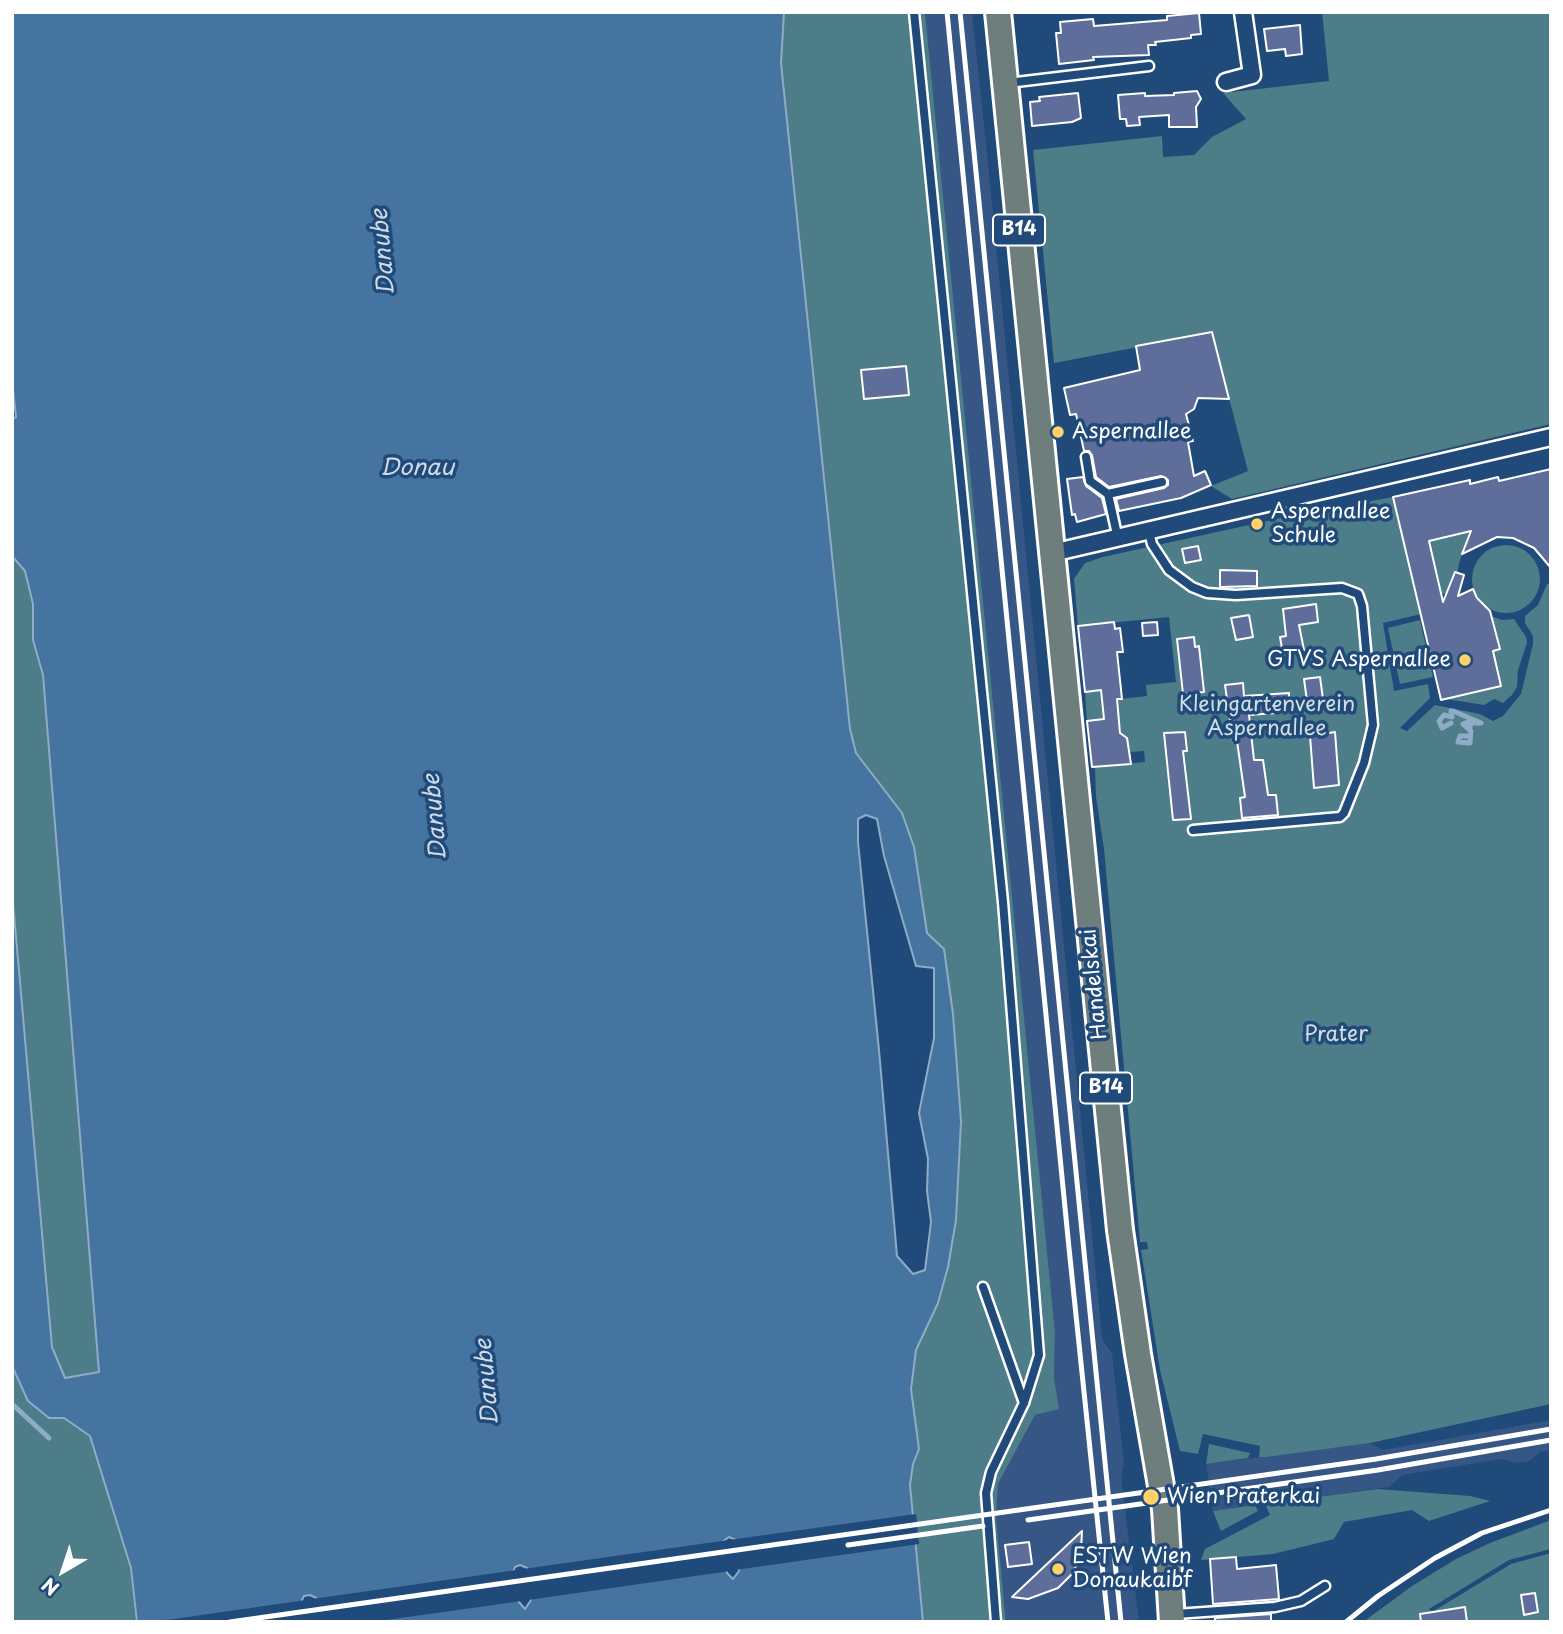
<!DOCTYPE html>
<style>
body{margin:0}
#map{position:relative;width:1563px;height:1634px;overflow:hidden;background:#1f4a7a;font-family:"Playpen Sans",sans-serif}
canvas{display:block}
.frame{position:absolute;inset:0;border:14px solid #fff;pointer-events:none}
.north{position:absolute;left:28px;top:1536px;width:70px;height:70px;-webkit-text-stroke:5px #1f4a7a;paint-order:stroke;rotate:219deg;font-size:19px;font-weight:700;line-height:28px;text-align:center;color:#fff}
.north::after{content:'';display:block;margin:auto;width:24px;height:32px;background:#fff;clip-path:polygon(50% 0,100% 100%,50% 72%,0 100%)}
</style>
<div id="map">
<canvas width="1563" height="1634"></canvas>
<div class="frame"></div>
<div class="north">N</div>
</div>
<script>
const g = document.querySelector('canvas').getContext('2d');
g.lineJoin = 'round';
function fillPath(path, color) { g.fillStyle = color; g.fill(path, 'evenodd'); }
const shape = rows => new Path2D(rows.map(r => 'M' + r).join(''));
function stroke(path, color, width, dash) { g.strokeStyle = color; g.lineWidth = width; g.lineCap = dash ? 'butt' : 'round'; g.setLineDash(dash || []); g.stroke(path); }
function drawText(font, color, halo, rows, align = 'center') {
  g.font = font + ' "Playpen Sans",sans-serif'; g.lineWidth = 7; g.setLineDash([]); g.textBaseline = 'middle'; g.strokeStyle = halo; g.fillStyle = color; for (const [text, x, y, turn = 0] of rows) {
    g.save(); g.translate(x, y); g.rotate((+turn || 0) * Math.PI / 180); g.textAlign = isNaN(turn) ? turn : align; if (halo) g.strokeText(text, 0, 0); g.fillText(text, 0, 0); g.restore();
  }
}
const built = shape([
 [925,12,972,12,989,173,1101,1327,1103,1341,1112,1353,1124,1464,1121,1477,1139,1622,1006,1622,996,1518,998,1484,1035,1415,1059,1409,1054,1377,1055,1332],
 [1551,1420,1551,1450,1540,1452,1529,1461,1516,1463,1501,1459,1402,1475,1389,1487,1213,1511,1206,1464,1370,1443,1383,1450]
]);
const green = shape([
 [784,12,925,12,1055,1332,1054,1377,1059,1409,1035,1415,998,1484,996,1518,1006,1622,923,1622,910,1485,913,1464,919,1449,911,1389,916,1350,938,1303,956,1220,961,1121,953,1014,944,949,927,933,914,847,856,753,850,729,781,63],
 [1322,12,1551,12,1551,424,1232,499,1211,486,1248,471,1212,333,1054,363,1033,150,1162,136,1163,157,1194,155,1212,137,1246,119,1223,93,1329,81],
 [1393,497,1421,614,1383,623,1394,691,1428,684,1430,698,1400,728,1407,731,1435,705,1480,714,1493,721,1503,716,1521,694,1533,644,1533,636,1525,623,1525,616,1538,605,1547,584,1551,584,1551,1404,1370,1443,1266,1457,1259,1457,1260,1446,1203,1434,1198,1454,1180,1451,1160,1370,1141,1250,1148,1249,1147,1242,1140,1242,1104,849,1096,797,1095,767,1145,762,1144,751,1130,752,1131,758,1123,759,1128,742,1127,738,1121,734,1119,718,1087,721,1085,692,1101,690,1102,701,1147,696,1146,685,1176,682,1169,617,1078,626,1074,579,1085,563,1103,557,1290,516],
 [1470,530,1477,538,1463,552,1459,563,1457,575,1460,592,1441,594,1429,541],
 '1472 579a34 34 0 1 1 68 0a34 34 0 1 1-68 0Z',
 [12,556,25,571,33,604,33,640,43,675,99,1372,64,1378,52,1347,12,891],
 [1485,614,1502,620,1514,619,1526,637,1527,643,1518,670,1517,687,1512,695,1503,703,1494,699,1484,705,1446,699,1501,686,1493,651,1500,649],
 [1420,620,1433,677,1400,684,1388,628],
 [12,1366,28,1402,49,1418,64,1418,90,1436,131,1568,137,1622,12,1622],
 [1209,1444,1250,1453,1248,1458,1206,1464],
 [1378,1489,1470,1496,1490,1501,1429,1521,1412,1510,1344,1522,1334,1539,1273,1554,1201,1560,1205,1549,1270,1515,1265,1504],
 [1255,1505,1258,1511,1221,1531,1213,1511],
 [1551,1520,1551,1549,1509,1560,1429,1609,1432,1612,1511,1564,1551,1553,1551,1622,1363,1622,1412,1586,1456,1559,1490,1543]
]);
const water = shape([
 [12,12,784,12,781,63,850,729,856,753,902,813,914,847,927,933,944,949,953,1014,961,1121,956,1220,948,1267,938,1303,916,1350,911,1389,919,1449,913,1464,910,1485,923,1622,319,1622,316,1598,310,1595,304,1596,302,1600,306,1622,137,1622,131,1568,90,1436,64,1418,49,1418,28,1401,12,1366,12,891,52,1347,65,1378,99,1372,43,675,33,640,33,604,25,571,12,556,12,420,16,417,12,380,12,12],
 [866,815,877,819,884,856,916,966,934,968,934,1038,919,1113,928,1159,927,1191,931,1222,925,1270,913,1274,897,1256,879,1050,858,842,858,819,866,815],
 [729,1537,736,1540,739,1571,733,1579,727,1573,722,1542,729,1537],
 [520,1565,527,1568,529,1573,531,1600,525,1609,519,1602,513,1572,515,1567,520,1565]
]);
const pier = shape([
 [916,1514,919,1544,735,1570,733,1541,729,1540],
 [729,1540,726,1543,730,1571,528,1600,523,1569],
 [517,1570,522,1601,372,1622,315,1622,312,1599],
 [306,1600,310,1622,153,1622]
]);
const stream = shape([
 [1451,711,1452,717,1444,715,1439,721,1442,728,1451,723],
 [1453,711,1481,723,1467,723],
 [1467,723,1466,726,1470,727,1471,724,1468,722,1463,724,1471,731,1470,743,1458,742,1460,736,1469,736],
 [12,1404,49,1438]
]);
const building = shape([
 [1199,13,1201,34,1191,35,1191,38,1155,42,1156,45,1148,45,1149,55,1093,57,1094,60,1059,64,1056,33,1061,33,1060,22,1093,19,1094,26,1167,20,1167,16,1199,13],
 [1300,25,1302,54,1286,56,1285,49,1267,51,1264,29,1300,25],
 [1197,91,1201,99,1196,107,1197,127,1169,127,1169,115,1139,117,1140,125,1127,126,1126,119,1120,119,1118,95,1145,93,1145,96,1174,95,1174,93,1197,91],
 [1078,93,1081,118,1072,122,1032,126,1030,102,1040,101,1039,97,1078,93],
 [1212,332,1229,399,1198,398,1194,409,1186,414,1193,441,1188,442,1194,476,1205,471,1211,485,1181,498,1119,511,1116,499,1164,488,1168,485,1168,480,1161,476,1109,487,1096,477,1092,455,1089,451,1084,451,1076,414,1070,415,1064,388,1140,370,1136,346,1212,332],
 [906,366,909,395,864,399,861,370,906,366],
 [1551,469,1551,568,1534,548,1513,538,1497,537,1462,554,1471,531,1429,541,1443,602,1455,572,1464,575,1458,596,1473,589,1477,598,1490,611,1500,649,1493,651,1501,686,1441,700,1393,497,1470,480,1470,484,1498,477,1499,481,1551,469],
 [1083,477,1086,486,1102,498,1106,514,1077,522,1075,514,1072,515,1067,479,1083,477],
 [1198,546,1201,560,1185,563,1182,549,1198,546],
 [1220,570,1257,571,1257,586,1220,587,1220,570],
 [1316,604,1318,622,1299,625,1304,650,1283,654,1280,637,1286,636,1283,609,1316,604],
 [1249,615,1253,637,1236,640,1231,618,1249,615],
 [1114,622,1115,629,1120,628,1123,652,1117,652,1122,699,1117,699,1120,733,1127,738,1131,764,1092,767,1087,721,1104,719,1101,690,1085,692,1078,626,1114,622],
 [1157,622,1158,635,1143,636,1142,623,1157,622],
 [1194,637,1195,647,1199,646,1204,692,1183,694,1177,639,1194,637],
 [1320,677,1323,699,1307,701,1304,679,1320,677],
 [1243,683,1244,696,1289,693,1290,712,1249,715,1254,760,1263,760,1268,795,1276,795,1278,815,1242,818,1240,798,1245,797,1237,741,1233,742,1225,685,1243,683],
 [1185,732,1187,751,1183,751,1191,819,1173,820,1164,733,1185,732],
 [1335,732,1339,785,1314,788,1310,736,1335,732],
 [1082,1531,1081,1551,1078,1563,1071,1575,1058,1588,1028,1599,1012,1597,1082,1531],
 [1029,1542,1032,1564,1008,1567,1005,1545,1029,1542],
 [1236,1557,1237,1569,1276,1565,1279,1599,1213,1604,1210,1559,1236,1557],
 [1535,1593,1538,1612,1524,1615,1521,1595,1535,1593],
 [1465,1607,1467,1622,1421,1622,1420,1614,1465,1607],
 [1271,1614,1271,1622,1215,1622,1215,1618,1271,1614]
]);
const lane = shape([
 [914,12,1003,902,1039,1355,1024,1403,991,1472,986,1493,996,1622],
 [1008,83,1149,66],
 [1086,457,1090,481,1108,494],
 [1149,532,1152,544,1169,570,1192,587,1207,593,1236,595,1342,588,1358,594,1362,606,1373,725,1364,763,1344,813,1340,817,1193,830],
 [1118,539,1108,494,1162,482],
 [983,1287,1024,1403],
 [1176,1614,1275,1607,1301,1601,1325,1586]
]);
const street = shape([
 [1226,82,1252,75,1243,12],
 [1052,553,1551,437]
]);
const primary = shape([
 [998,12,1120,1230,1138,1354,1165,1509,1172,1622]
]);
const rail = shape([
 [947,12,1069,1248,1108,1622],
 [960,12,1121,1622],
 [1028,1520,1378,1470,1551,1440],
 [848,1545,983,1526],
 [230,1622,1209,1483,1376,1459,1551,1429],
 [1346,1622,1378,1596,1435,1558,1482,1533,1551,1510]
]);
const markers = [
 [1058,432,7,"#ffd166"],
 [1257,524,7,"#ffd166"],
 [1465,660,7,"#ffd166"],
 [1151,1497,9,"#ffd166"],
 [1058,1569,7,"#ffd166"]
];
const shields = [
 [1019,230,52],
 [1106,1088,52]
];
const shieldNames = [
 ["B14",1019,230],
 ["B14",1106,1088]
];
const poiNames = [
 ["Aspernallee",1072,432],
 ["Aspernallee",1271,512],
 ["Schule",1271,536],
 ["GTVS Aspernallee",1451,660,"right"],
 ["Wien Praterkai",1167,1497],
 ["ESTW Wien",1072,1557],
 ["Donaukaibf",1072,1581]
];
const parkNames = [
 ["Kleingartenverein",1267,705],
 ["Aspernallee",1267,729],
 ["Prater",1336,1035]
];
const streetNames = [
 ["Handelskai",1095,984,-96]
];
const waterNames = [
 ["Danube",384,252,-95],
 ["Donau",417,469],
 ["Danube",436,817,-95],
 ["Danube",488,1382,-95]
];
fillPath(built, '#365786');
fillPath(green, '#4c7d88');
fillPath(water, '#4574a1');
stroke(water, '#8facc7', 2);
fillPath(pier, '#1f4a7a');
stroke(stream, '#8facc7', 5);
fillPath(building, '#5f6d9b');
stroke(building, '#fff', 2);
stroke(lane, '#fff', 13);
stroke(street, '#fff', 21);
stroke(primary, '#fff', 30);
stroke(lane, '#1f4a7a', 8);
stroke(street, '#1f4a7a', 16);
stroke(primary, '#6d7e7c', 24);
stroke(rail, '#fff', 5);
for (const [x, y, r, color] of markers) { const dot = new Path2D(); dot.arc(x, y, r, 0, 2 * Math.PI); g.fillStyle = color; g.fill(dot); stroke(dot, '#1f4a7a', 2.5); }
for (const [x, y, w] of shields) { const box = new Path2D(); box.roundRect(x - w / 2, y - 15.5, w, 31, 5); g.fillStyle = '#1f4a7a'; g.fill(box); stroke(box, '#fff', 2); }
drawText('bold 19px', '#fff', null, shieldNames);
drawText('21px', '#fff', '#1f4a7a', poiNames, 'left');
drawText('21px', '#d2dee1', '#1f4a7a', parkNames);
drawText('21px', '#fff', '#1f4a7a', streetNames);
drawText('italic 23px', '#d0dce8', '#1f4a7a', waterNames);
</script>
